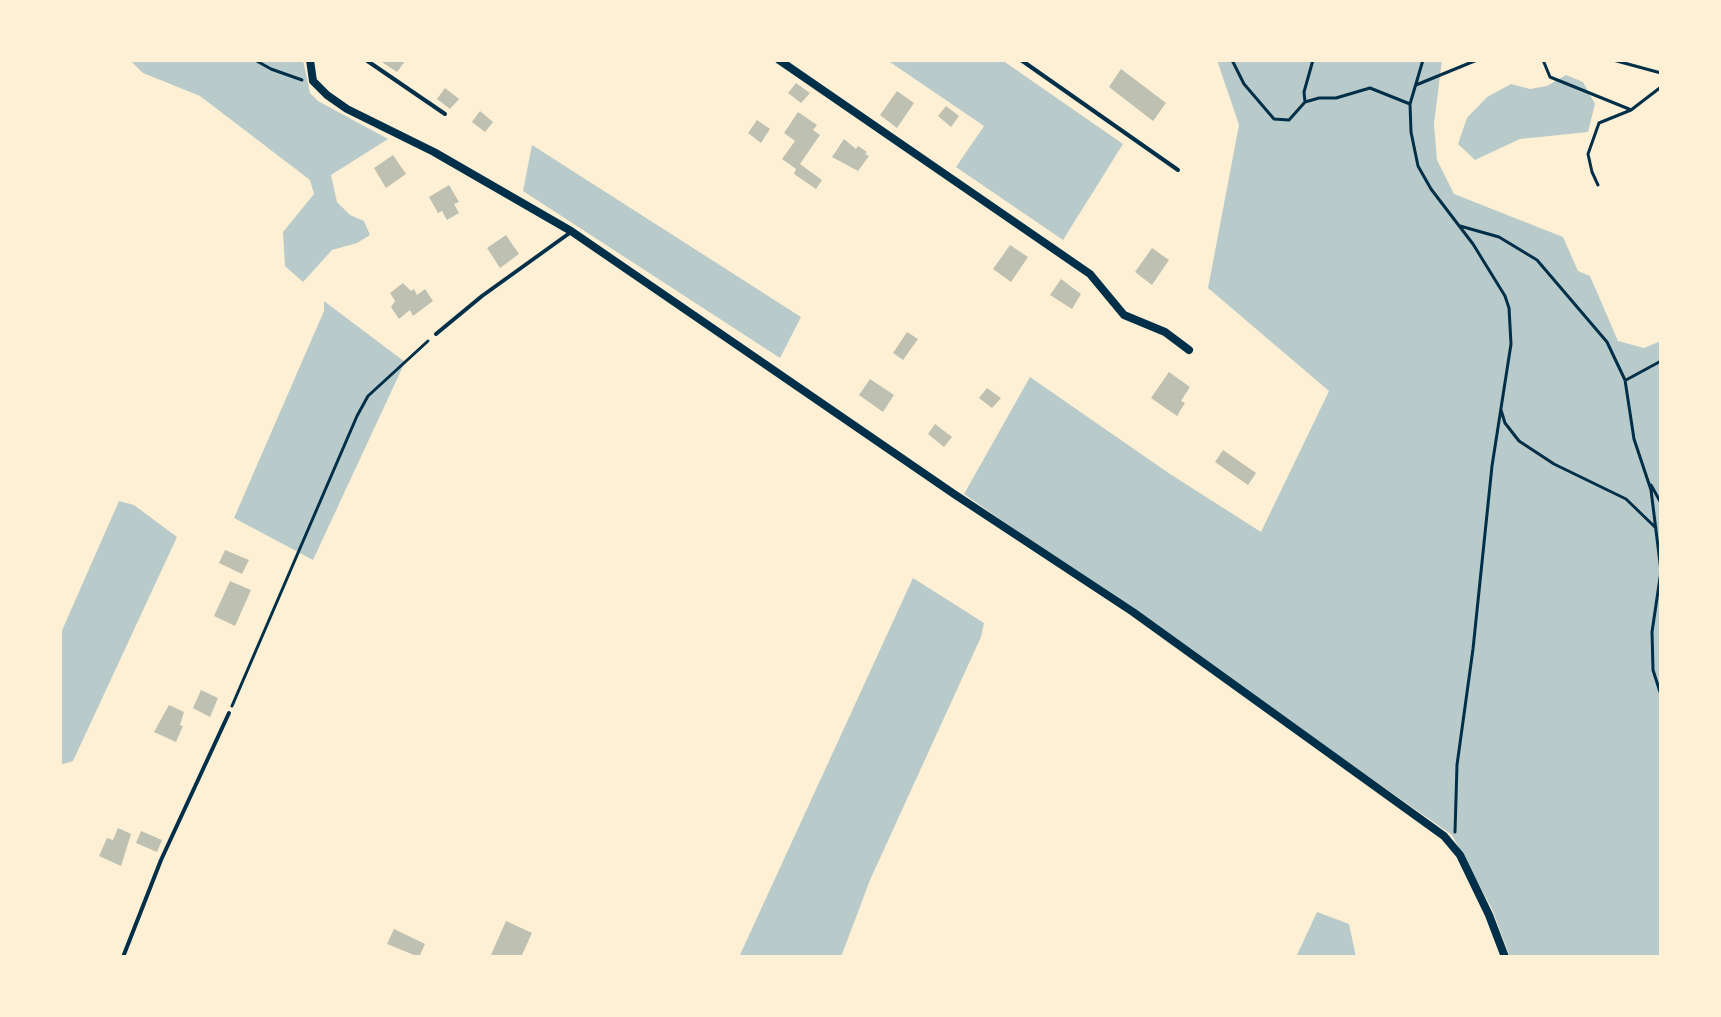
<!DOCTYPE html>
<style>
body{margin:0}
#map{position:relative;width:1721px;height:1017px;overflow:hidden;background:#fdf0d5;font-family:"Fira Sans Condensed",sans-serif}
canvas{display:block}
.frame{position:absolute;inset:0;border:62px solid #fdf0d5;pointer-events:none}
</style>
<div id="map">
<canvas width="1721" height="1017"></canvas>
<div class="frame"></div>
</div>
<script>
const g = document.querySelector('canvas').getContext('2d');
g.lineJoin = 'round';
function fillPath(path, color) { g.fillStyle = color; g.fill(path, 'evenodd'); }
const shape = rows => new Path2D(rows.map(r => 'M' + r).join(''));
function stroke(path, color, width, dash) { g.strokeStyle = color; g.lineWidth = width; g.lineCap = dash ? 'butt' : 'round'; g.setLineDash(dash || []); g.stroke(path); }
const green = shape([
 [130,60,303,60,310,93,318,101,388,139,331,175,337,202,350,215,364,221,370,235,357,243,332,250,303,282,285,266,283,232,314,194,310,180,200,96,143,73],
 [887,60,1002,60,1123,144,1063,240,956,167,984,126],
 [1217,60,1442,60,1434,124,1437,160,1454,194,1563,237,1578,271,1590,276,1618,341,1644,348,1661,341,1661,957,1510,957,1492,909,1452,835,964,494,1030,377,1170,474,1261,532,1329,391,1208,288,1239,125],
 [1566,75,1583,82,1595,104,1588,132,1520,139,1475,160,1458,144,1467,118,1487,97,1511,84,1530,89,1547,86],
 [532,145,801,317,780,358,523,191],
 [324,301,405,362,313,560,234,518,324,311],
 [119,501,134,505,177,537,73,761,60,765,60,635],
 [913,578,984,623,981,637,870,880,841,957,739,957],
 [1317,912,1349,924,1356,957,1296,957]
]);
const building = shape([
 [379,60,406,60,397,72],
 [1121,69,1166,103,1153,121,1109,87],
 [796,83,810,93,801,103,788,93],
 [445,88,459,99,450,109,437,99],
 [897,91,914,103,897,128,880,115],
 [946,106,959,116,951,127,938,116],
 [480,111,493,122,485,132,472,122],
 [798,112,817,125,813,130,820,135,800,164,822,180,816,189,794,174,796,169,782,159,795,141,784,133],
 [757,120,770,129,761,143,748,133],
 [844,139,856,149,858,146,867,152,865,154,869,156,858,171,832,157],
 [393,155,406,174,386,188,374,168],
 [449,185,459,202,454,204,459,213,447,220,442,211,438,213,429,197],
 [506,235,519,254,500,268,487,248],
 [1010,245,1028,257,1011,282,993,269],
 [1152,248,1169,260,1152,285,1135,272],
 [1061,279,1081,294,1072,309,1050,295],
 [403,283,411,291,414,289,417,295,425,289,433,301,413,316,410,310,399,319,391,307,395,301,390,293],
 [907,332,918,339,903,360,893,353],
 [1169,372,1190,387,1181,401,1185,403,1177,416,1151,398],
 [870,379,894,395,883,412,859,395],
 [987,388,1001,398,992,408,979,398],
 [935,424,952,437,944,447,928,434],
 [1223,450,1256,473,1248,485,1215,462],
 [225,550,249,560,242,574,219,563],
 [230,581,251,590,235,626,214,616],
 [201,690,218,698,210,717,193,708],
 [169,705,184,712,180,725,183,726,176,742,154,732],
 [118,828,131,834,121,866,99,856,107,838,113,840],
 [141,831,162,840,157,852,136,843],
 [506,921,532,933,521,957,490,957],
 [394,929,425,944,419,957,387,944]
]);
const path = shape([
 [255,60,271,69,302,80],
 [1232,60,1244,84,1274,119,1289,120,1305,102,1319,98,1336,98,1370,88,1410,104],
 [1423,60,1410,104,1411,132,1418,166,1431,189,1473,244,1505,296,1509,308,1511,344,1492,466,1473,649,1457,765,1455,832],
 [1543,60,1550,77,1629,109],
 [1613,60,1661,73],
 [1416,85,1477,60],
 [1305,102,1304,92,1313,60],
 [1598,185,1592,172,1588,154,1599,123,1631,110,1661,87],
 [1460,226,1499,237,1537,260,1607,342,1625,380,1634,439,1651,490,1661,571,1652,632,1653,670,1661,695],
 [1626,380,1661,361],
 [1501,410,1505,423,1519,441,1554,464,1626,499,1656,528],
 [1651,485,1661,503],
 [232,706,357,416,368,396,428,341]
]);
const service = shape([
 [366,60,445,114],
 [1021,60,1178,170],
 [436,334,482,296,571,232],
 [123,957,161,860,229,713]
]);
const minor = shape([
 [310,60,313,81,327,95,347,109,434,152,571,231,954,494,1133,612,1444,836,1460,855,1489,915,1505,957],
 [779,60,1090,274,1124,315,1165,332,1189,350]
]);
fillPath(green, '#b9caca');
fillPath(building, '#bec0b2');
stroke(path, '#003049', 3);
stroke(service, '#003049', 4);
stroke(minor, '#003049', 8);
</script>
